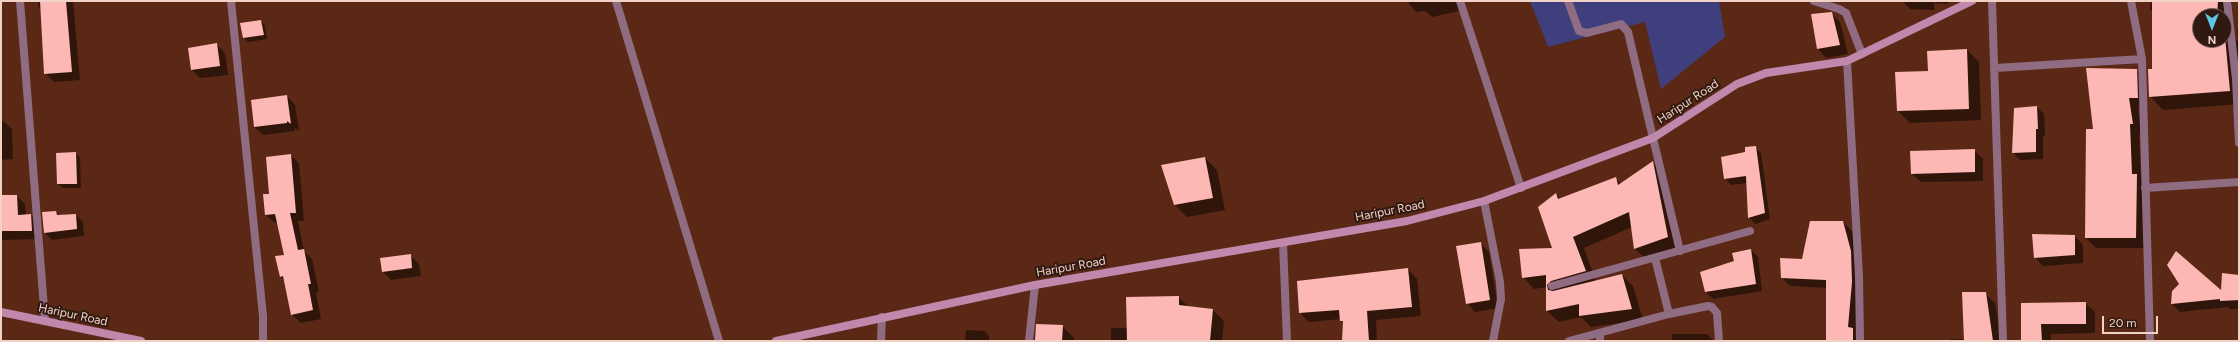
<!DOCTYPE html>
<style>
body{margin:0}
#map{position:relative;width:2240px;height:342px;overflow:hidden;background:#5b2815;font-family:Figtree,sans-serif}
canvas{display:block}
.frame{position:absolute;inset:0;border:2px solid #f2d1c6;pointer-events:none}
.north{position:absolute;left:2192px;top:8px;width:40px;height:40px;box-sizing:border-box;background:#301911;border:1px solid #7e6359;border-radius:50%;rotate:180deg;font-size:11px;font-weight:700;line-height:16px;text-align:center;color:#f2d1c6}
.north::after{content:'';display:block;margin:auto;width:14px;height:18px;background:#5bc7e7;clip-path:polygon(50% 0,100% 100%,50% 72%,0 100%)}
.scale{position:absolute;left:2102px;top:316px;width:56px;height:18px;box-sizing:border-box;border:2px solid #f2d1c6;border-top:0;padding-left:5px;font-size:12px;line-height:14px;white-space:nowrap;color:#f2d1c6;-webkit-text-stroke:3px #301911;paint-order:stroke}
</style>
<div id="map">
<canvas width="2240" height="342"></canvas>
<div class="frame"></div>
<div class="north">N</div>
<div class="scale">20 m</div>
</div>
<script>
const g = document.querySelector('canvas').getContext('2d');
g.lineJoin = 'round';
function fillPath(path, color) { g.fillStyle = color; g.fill(path, 'evenodd'); }
const shape = rows => new Path2D(rows.map(r => 'M' + r).join(''));
function stroke(path, color, width, dash) { g.strokeStyle = color; g.lineWidth = width; g.lineCap = dash ? 'butt' : 'round'; g.setLineDash(dash || []); g.stroke(path); }
function drawText(font, color, halo, rows, align = 'center') {
  g.font = font + ' Figtree,sans-serif'; g.lineWidth = 4; g.setLineDash([]); g.textBaseline = 'middle'; g.strokeStyle = halo; g.fillStyle = color; for (const [text, x, y, turn = 0] of rows) {
    g.save(); g.translate(x, y); g.rotate((+turn || 0) * Math.PI / 180); g.textAlign = isNaN(turn) ? turn : align; if (halo) g.strokeText(text, 0, 0); g.fillText(text, 0, 0); g.restore();
  }
}
const green = shape([
 [1530,1,1719,1,1725,37,1661,89,1645,22,1548,47]
]);
const shadow = shape([
 [38,1,73,1,80,80,54,82,45,73,41,10,39,8],
 [1407,1,1456,1,1459,11,1432,17,1425,11,1416,12],
 [1902,1,1948,1,1948,4,1934,3,1934,10,1910,9],
 [2151,1,2232,1,2230,33,2238,42,2237,28,2239,28,2239,104,2163,110,2150,96,2153,70,2153,12,2150,9],
 [2200,16,2224,16,2224,40,2200,40],
 [1831,13,1840,22,1848,54,1826,58,1818,49,1812,15],
 [261,21,265,26,267,39,248,42,244,38],
 [217,45,225,53,228,75,200,78,192,70],
 [1967,50,1979,62,1981,120,1910,123,1898,111,1929,72],
 [2136,70,2146,80,2147,107,2138,108,2142,133,2139,133,2141,179,2146,184,2145,248,2096,248,2086,238,2087,130,2094,130],
 [287,96,295,105,299,131,295,128,295,131,263,135,254,127],
 [2037,107,2044,114,2045,136,2043,136,2043,159,2020,160,2013,153],
 [1,121,3,121,12,129,13,159,1,160],
 [1755,147,1761,153,1770,219,1755,224,1749,217,1747,183,1731,185,1725,178,1746,153],
 [1974,150,1983,159,1983,181,1921,182,1912,174],
 [76,153,80,158,81,188,63,188,58,184],
 [290,155,299,163,304,221,298,221,304,251,312,259,319,292,316,293,321,319,301,323,292,315,285,281,281,277,285,255,278,223,275,223,266,215,270,195],
 [1205,158,1217,170,1225,210,1187,217,1175,205,1162,166],
 [1653,163,1664,174,1679,248,1647,260,1635,249,1632,227,1584,248,1596,281,1622,275,1633,286,1643,320,1591,327,1581,317,1559,322,1547,311,1547,287,1534,289,1523,277,1553,249,1556,194,1561,199,1615,178,1621,184],
 [1,196,17,196,25,204,26,215,31,215,39,223,41,239,1,240],
 [56,212,60,216,76,215,83,222,84,236,52,240,45,233],
 [1843,222,1852,231,1859,260,1861,341,1827,341,1827,288,1790,286,1782,278],
 [2075,236,2083,245,2083,263,2043,266,2035,257],
 [1480,243,1489,252,1498,308,1475,312,1467,303],
 [1751,250,1758,257,1762,291,1713,299,1706,292],
 [410,255,419,264,421,276,391,280,383,272],
 [1408,269,1417,279,1421,316,1376,320,1377,341,1343,341,1344,324,1341,319,1309,322,1300,313],
 [2239,276,2239,309,2230,309,2228,307,2180,312,2172,304,2222,292],
 [1985,293,1995,303,2001,341,1950,341,1950,339,1965,339],
 [1178,297,1189,307,1213,310,1224,321,1222,341,1111,341,1111,328,1128,328],
 [2085,303,2095,312,2095,333,2051,334,2051,341,2009,341,2022,340,2022,304],
 [1062,326,1074,338,1074,341,1035,341],
 [966,330,985,331,989,336,989,341,965,341],
 [1672,334,1707,334,1714,341,1672,341]
]);
const building = shape([
 [40,1,66,1,72,72,44,74],
 [2152,1,2218,1,2217,16,2200,16,2200,40,2224,40,2224,26,2230,91,2149,97,2148,69,2152,69],
 [1832,12,1840,45,1817,49,1811,14],
 [261,20,264,35,243,38,240,23],
 [217,43,220,66,191,70,188,48],
 [1967,49,1969,109,1897,111,1895,72,1928,71,1927,51],
 [2086,68,2137,69,2138,98,2129,98,2133,124,2130,124,2132,174,2137,174,2136,238,2085,238,2086,129,2093,129],
 [287,95,291,124,287,121,287,123,254,127,251,100],
 [2037,106,2038,129,2036,129,2036,152,2012,153,2014,108],
 [1756,146,1765,213,1748,218,1746,176,1724,179,1721,157,1745,152,1745,147],
 [1975,149,1975,172,1911,174,1910,151],
 [76,152,77,184,57,184,56,153],
 [291,154,296,213,290,213,298,250,304,249,311,284,308,284,313,310,291,315,283,276,280,277,275,256,284,255,275,214,265,215,263,194,269,194,266,157],
 [1205,157,1213,198,1174,205,1161,165],
 [1653,161,1668,237,1634,249,1629,212,1573,237,1586,271,1551,281,1547,285,1548,290,1553,291,1622,274,1632,309,1579,316,1579,304,1546,311,1546,275,1522,278,1519,249,1552,248,1538,207,1556,193,1558,199,1616,177,1618,185],
 [1,195,17,195,18,215,31,214,32,231,1,231],
 [56,211,57,215,76,214,77,229,44,233,42,212],
 [1810,221,1843,221,1851,251,1852,282,1848,327,1853,328,1853,341,1826,341,1826,280,1781,278,1780,258,1802,259],
 [2032,234,2075,235,2075,255,2034,258],
 [1481,242,1490,300,1466,304,1456,246],
 [1751,249,1756,284,1705,292,1700,272,1734,261,1732,253],
 [2176,251,2221,290,2222,273,2239,275,2239,300,2220,301,2220,299,2171,304,2172,291,2179,284,2167,265],
 [411,254,412,268,382,272,380,258],
 [1408,268,1412,307,1367,311,1369,341,1342,341,1343,321,1340,321,1339,310,1299,313,1297,281],
 [1962,292,1986,292,1993,341,1964,341],
 [1179,296,1179,305,1213,309,1210,341,1127,341,1126,297],
 [2086,302,2086,324,2041,324,2042,341,2021,341,2021,303],
 [1036,324,1063,325,1062,341,1035,341]
]);
const lane = shape([
 [1568,1,1579,31,1587,33,1621,24,1628,32,1653,138]
]);
const street = shape([
 [20,1,45,321],
 [231,1,263,316,263,341],
 [616,1,719,341],
 [1460,1,1521,188],
 [1814,1,1839,9,1846,13,1862,54],
 [1992,1,2003,341],
 [2131,1,2142,59,2150,341],
 [2227,1,2236,79,2239,143],
 [1847,61,1859,276,1860,341],
 [1995,68,2142,59],
 [1653,138,1680,251],
 [2145,188,2239,182],
 [1484,201,1500,282,1501,299,1493,341],
 [1283,243,1287,341],
 [1655,258,1669,314],
 [1552,286,1750,231],
 [881,341,882,317],
 [1029,341,1035,285],
 [1569,341,1669,314,1708,306,1712,307,1717,313,1719,341],
 [1600,341,1600,333]
]);
const secondary = shape([
 [1,312,141,341],
 [776,341,1035,285,1407,221,1484,201,1653,138,1737,84,1766,73,1847,61,1972,1]
]);
const streetNames = [
 ["Haripur Road",1688,102,-33],
 ["Haripur Road",1390,211,-11],
 ["Haripur Road",1071,267,-10],
 ["Haripur Road",73,315,12]
];
fillPath(green, '#3e3f7c');
fillPath(shadow, '#0007');
fillPath(building, '#fdb8b6');
stroke(lane, '#906c83', 8);
stroke(street, '#906c83', 8);
stroke(secondary, '#c088ad', 8);
drawText('12px', '#f2d1c6', '#301911', streetNames);
</script>
